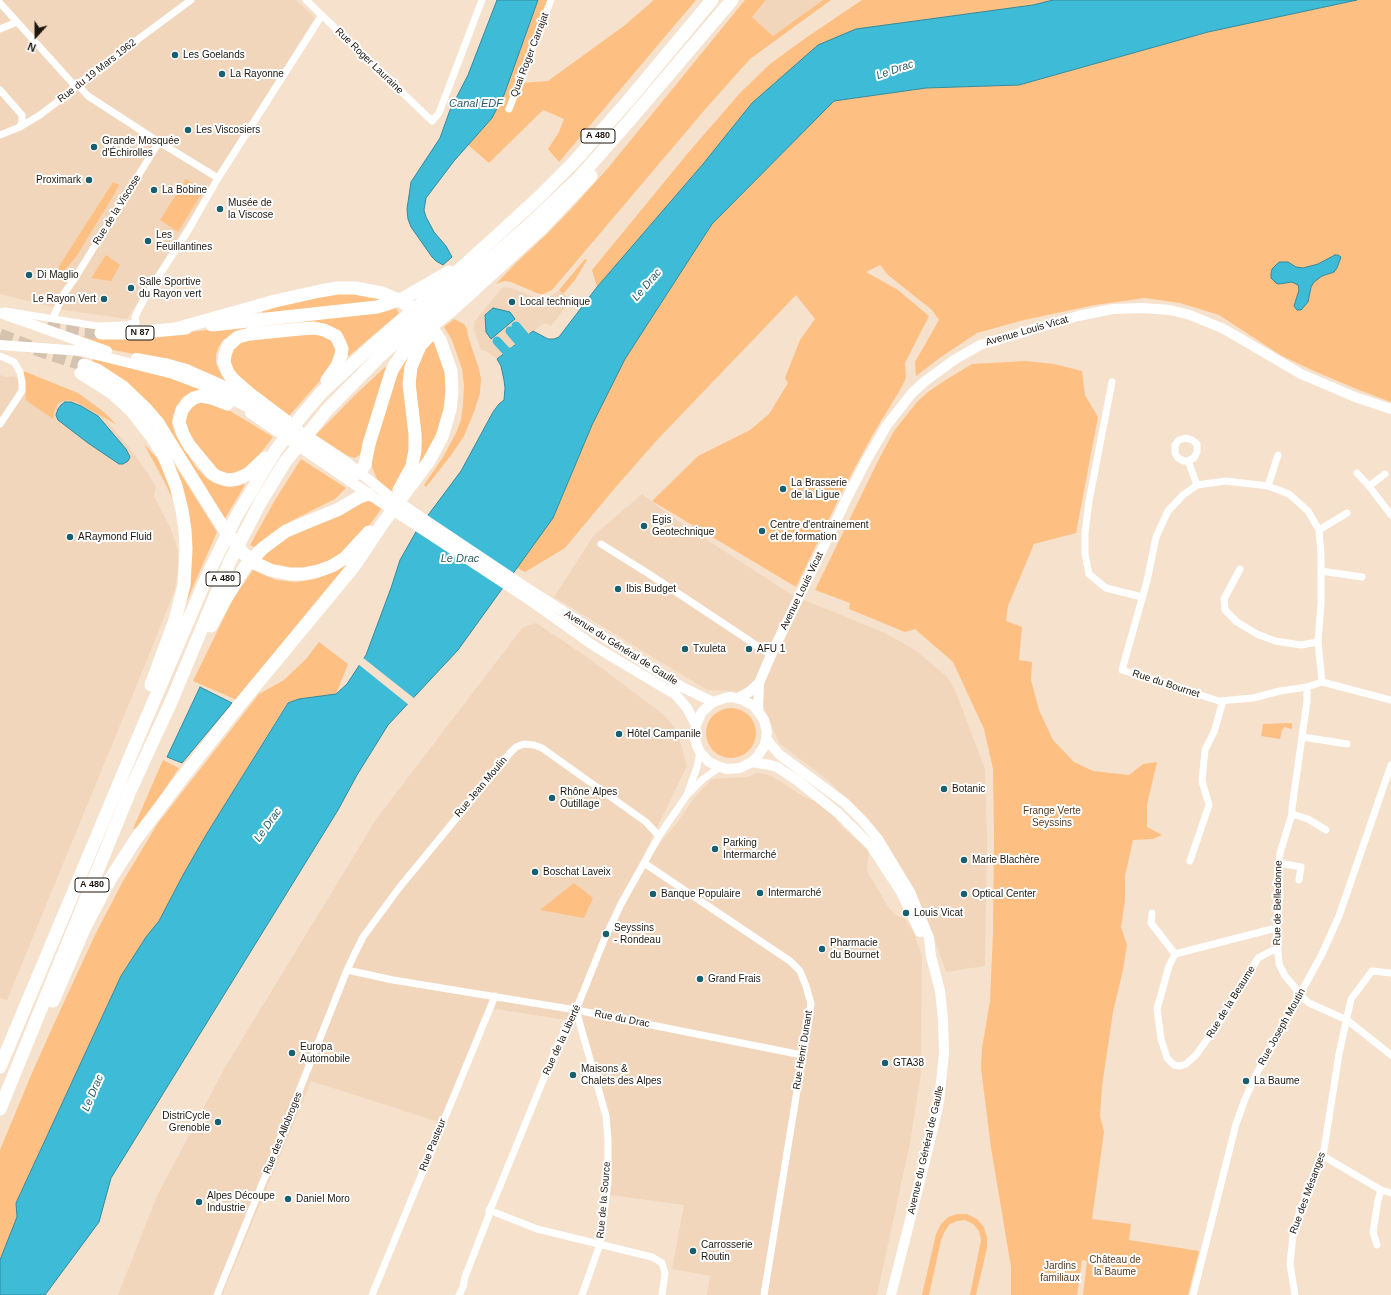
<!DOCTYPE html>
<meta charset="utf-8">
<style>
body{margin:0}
#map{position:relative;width:1391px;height:1295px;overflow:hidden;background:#f6e1cd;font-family:Arial,sans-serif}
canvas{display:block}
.north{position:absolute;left:16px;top:16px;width:40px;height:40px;-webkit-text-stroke:3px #fff;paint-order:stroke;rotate:201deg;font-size:11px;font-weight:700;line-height:16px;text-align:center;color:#1d160f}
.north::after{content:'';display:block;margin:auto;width:14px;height:18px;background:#1d160f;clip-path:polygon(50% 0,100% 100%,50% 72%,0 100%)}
</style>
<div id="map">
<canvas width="1391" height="1295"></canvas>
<div class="north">N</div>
</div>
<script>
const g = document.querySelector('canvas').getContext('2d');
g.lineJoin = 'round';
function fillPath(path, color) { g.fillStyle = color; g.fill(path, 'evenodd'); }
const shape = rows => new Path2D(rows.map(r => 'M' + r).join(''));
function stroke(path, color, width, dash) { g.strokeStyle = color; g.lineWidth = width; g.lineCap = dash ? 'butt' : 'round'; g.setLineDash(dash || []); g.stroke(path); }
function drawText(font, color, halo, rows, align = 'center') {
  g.font = font + ' Arial,sans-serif'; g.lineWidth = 4; g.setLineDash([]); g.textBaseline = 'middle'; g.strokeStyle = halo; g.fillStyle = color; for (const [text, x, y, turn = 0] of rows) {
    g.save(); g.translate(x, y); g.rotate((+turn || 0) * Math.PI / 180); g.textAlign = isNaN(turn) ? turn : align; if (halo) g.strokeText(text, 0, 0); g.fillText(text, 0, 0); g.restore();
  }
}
const built = shape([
 [0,0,296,0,315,18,127,319,64,310,0,294],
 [766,0,823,0,773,36,752,17],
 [503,287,511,288,539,299,547,299,559,290,571,300,551,326,544,323,497,359,486,351,481,350,474,330,474,322],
 [0,375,6,377,12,376,38,382,94,411,107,421,133,452,156,486,154,496,170,527,178,550,178,569,175,589,149,655,7,1000,0,998],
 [642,494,678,521,792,595,885,633,915,650,947,677,955,690,985,769,987,840,985,966,946,972,929,924,887,848,830,782,779,743,764,707,735,691,707,690,554,597,594,535],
 [536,623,587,657,664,715,677,731,687,766,635,873,677,823,694,798,712,779,747,777,757,773,770,775,783,783,804,797,827,806,842,827,869,850,867,871,889,908,896,915,905,919,913,931,922,956,921,1073,910,1143,877,1295,707,1295,710,1276,672,1269,684,1205,610,1195,610,1140,579,1022,489,1008,442,1123,311,1081,222,1295,118,1295,157,1196,224,1069,377,818,523,627]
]);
const green = shape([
 [538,0,549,0,520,83,548,81,625,25,654,0,696,0,559,162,548,149,559,132,564,119,543,110,489,163,468,145,492,118,504,95],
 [745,0,766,0,752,17,773,36,823,0,831,0,750,59,708,106,552,290,543,294,539,294,511,282,504,281,496,284,514,265,548,233,574,206,608,168],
 [862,0,1053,0,1033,5,752,103,703,164,597,287,592,270,688,153,740,93,770,64,807,37],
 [1357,0,1391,0,1391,402,1359,390,1314,371,1282,356,1219,315,1180,303,1145,298,1095,305,1024,320,977,333,941,357,916,376,915,362,939,320,932,310,888,275,880,265,866,272,898,290,929,316,905,363,906,378,900,390,872,436,844,488,796,587,652,501,698,456,750,430,769,414,788,383,785,378,800,340,815,319,796,295,658,439,614,489,565,548,525,572,517,568,553,518,592,425,625,359,712,224,834,101,926,88,1019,85,1208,32],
 [186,179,204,190,178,232,160,220],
 [113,182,119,185,115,193,76,257,58,278,57,272,59,266],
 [106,255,120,265,111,281,91,278],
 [585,259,587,260,575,280,563,294,559,290],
 [338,291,390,299,343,305,263,313,262,310],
 [396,308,399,313,349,356,348,355,347,346,343,335,339,330,326,324,239,331,233,333,223,340,218,348,216,355,216,363,219,370,226,381,188,364,113,350,78,336,113,338,149,336,378,313,388,311],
 [454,319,464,324,467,329,468,336,479,369,481,379,480,393,474,412,464,436,452,454,426,487,424,485,443,457,456,433,461,420,463,404,464,386,462,369,452,340,444,327],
 [316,334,330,338,336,348,333,366,289,416,258,396,231,370,230,349,246,340],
 [433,337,448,382,443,424,422,464,417,465,422,442,415,378,419,357],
 [411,352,411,430,409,460,393,493,377,479,372,467,372,455,397,375],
 [93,359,156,373,216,394,177,407,173,415,172,423,175,433,181,444,196,467,205,477,214,483,223,486,232,487,244,484,245,485,224,520,165,430,91,364],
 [1026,361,1054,364,1082,371,1085,395,1098,417,1076,533,1034,544,1008,606,1006,621,1022,627,1019,660,1032,662,1031,680,1039,710,1053,740,1074,762,1093,771,1129,775,1143,764,1157,762,1147,805,1147,827,1162,835,1153,839,1133,840,1125,876,1125,900,1121,927,1127,945,1123,970,1113,1012,1102,1086,1100,1116,1104,1132,1092,1219,1131,1224,1129,1240,1199,1251,1188,1295,1083,1295,1087,1261,1082,1260,1077,1295,1011,1295,1011,1267,991,1148,981,1068,982,1048,990,1001,993,933,994,836,993,769,984,729,953,662,915,629,905,632,849,609,850,603,815,590,879,459,894,431,917,402,928,392,944,381,972,364],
 [385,367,387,369,360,455,355,458,348,456,316,435,355,395],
 [21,370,78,393,104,412,117,425,76,402,68,400,58,403,54,412,53,419,26,400,24,379],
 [200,401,230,411,273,437,251,466,231,474,215,470,185,430,186,412],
 [160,441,217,532,185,605,190,546],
 [144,444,157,458,169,479,180,515,165,483],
 [301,459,346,488,335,499,291,521,254,547,250,545,275,500],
 [367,501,384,505,366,530,357,539,335,558,312,568,280,568,258,559,280,541,306,529,340,516,359,505],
 [348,563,347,568,239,701,193,681,233,599,253,570,276,580,296,582,316,579,340,568],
 [319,642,348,664,336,694,287,703,206,835,183,875,159,921,146,937,121,976,16,1203,17,1217,0,1260,0,1150,32,1073,53,1026,95,935,123,881,158,823,259,694,284,680,306,659],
 '706 733a25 25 0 1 1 50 0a25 25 0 1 1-50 0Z',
 [1292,723,1292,729,1284,727,1283,730,1282,730,1280,739,1261,736,1263,724],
 [163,760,179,768,139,827,133,829],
 [574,883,593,898,584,918,540,910],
 [957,1214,967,1214,977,1219,984,1227,987,1237,987,1248,976,1295,970,1295,981,1240,979,1231,973,1224,965,1220,957,1221,950,1224,945,1231,941,1240,929,1295,922,1295,936,1234,941,1224,948,1217]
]);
const water = shape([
 [497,0,538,0,504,95,492,118,454,161,426,198,424,210,426,217,434,232,446,246,452,257,443,265,436,261,432,257,411,227,408,219,407,209,411,182,440,138,450,110,468,75,497,0],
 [1053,0,1357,0,1208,32,1019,85,926,88,834,101,712,224,625,359,592,425,553,518,458,650,388,725,357,775,338,810,111,1178,99,1222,45,1295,0,1295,0,1260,17,1217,16,1203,121,976,146,937,159,921,183,875,206,835,288,703,299,699,336,694,347,684,366,655,391,588,400,560,417,530,461,471,493,412,499,404,504,400,505,388,504,380,501,366,497,359,533,331,548,339,554,339,559,337,597,287,703,164,752,103,818,45,856,29,1033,5,1053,0],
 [1335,255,1338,255,1341,257,1337,268,1334,272,1322,276,1314,282,1311,287,1308,302,1301,310,1297,310,1294,306,1299,290,1298,285,1292,282,1279,284,1276,283,1271,278,1271,274,1272,269,1279,262,1288,262,1296,267,1303,268,1318,264,1335,255],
 [493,308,510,312,515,319,491,339,486,332,485,315,493,308],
 [65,402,71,402,81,406,98,416,126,449,130,457,128,461,123,464,119,464,88,443,58,420,56,415,58,409,61,405,65,402],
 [200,687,232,703,182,763,167,757,200,687]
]);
const pier = shape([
 [362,657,415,699,409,705,358,664]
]);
const canal = shape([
 [510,331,521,344,520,353],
 [497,341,508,353,520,349,527,339,516,326]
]);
const highwayTunnel = shape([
 [47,328,79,332,101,333],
 [0,335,44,352,84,365]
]);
const street = shape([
 [306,0,432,121,439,113,482,0],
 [0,3,75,86],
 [0,29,17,22],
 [77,84,88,96,159,142],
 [0,90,22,115,22,121,20,127],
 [509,109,551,0],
 [0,135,20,127,40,115,66,95,75,86,191,0],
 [5,311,97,326,124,325,136,323,135,317,144,299,189,229,218,178,322,15],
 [53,318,63,295,75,278,159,142,218,178],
 [0,356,14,362,20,372,22,382,22,391,0,424],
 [1112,382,1089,501,1085,533,1085,554,1089,574,1106,588,1142,597],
 [1188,461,1194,458,1197,452,1197,444,1192,440,1186,438,1179,440,1175,445,1175,453,1178,458,1184,461,1188,461,1197,485],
 [1357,473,1369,486],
 [1385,474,1369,486,1391,515],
 [1268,486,1278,455],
 [1319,530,1347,513],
 [601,544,649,574,771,655],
 [1240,569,1224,599,1225,610,1237,622,1257,634,1275,641,1301,645,1318,642],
 [1321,571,1362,577],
 [1322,682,1318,642,1321,603,1321,555,1319,530,1308,511,1289,494,1268,486,1226,481,1197,485,1183,495,1168,511,1156,537,1147,581,1122,670,1219,701,1253,698,1280,691,1307,687,1322,682,1391,700],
 [1307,687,1307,701,1292,808,1292,814,1280,853,1279,863,1277,880,1280,894,1276,928,1279,964,1285,976,1293,985,1300,995,1309,1003,1347,1020,1391,1055],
 [1303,737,1347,744],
 [689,793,703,779,720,767],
 [1292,814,1308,819,1326,830],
 [1190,861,1209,805,1202,781,1205,750,1214,732,1223,701],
 [644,863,790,961,800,971,806,986,811,1004,764,1295],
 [1279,863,1301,867,1299,880],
 [1152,913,1151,923,1175,954],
 [1276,928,1175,954,1169,966,1157,1009,1161,1039,1167,1058,1174,1065,1180,1066,1186,1064,1196,1055,1223,1017,1258,958,1271,951,1277,950],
 [347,970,393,980,576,1010,802,1055],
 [576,1010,606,1116,608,1140,608,1182,600,1244,582,1295],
 [1323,1156,1381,1190,1391,1193],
 [489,1210,537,1229,652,1257,662,1263,665,1273,662,1295],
 [1377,1245,1373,1232,1378,1200,1381,1190],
 [217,1295,273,1157,347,970,356,951,363,937,399,888,510,753,516,747,524,744,534,745,542,748,646,822,659,836],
 [372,1295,495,996],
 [459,1295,463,1287,465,1277,489,1215,489,1210,493,1203,557,1046,576,1010,604,940,621,904,659,836,687,795,697,767,700,752],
 [1193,1295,1236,1124,1245,1099,1258,1071,1322,954,1339,916,1391,765],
 [1295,1295,1290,1264,1293,1235,1300,1210,1323,1156,1339,1054,1351,999,1372,971,1391,973]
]);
const secondary = shape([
 [0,313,107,351],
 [0,345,81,351,173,374,197,383,222,394],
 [136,358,169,364,186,369,227,387,251,401],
 [250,413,382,503,525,597,594,646,676,695,687,708,696,725,695,739,697,746,700,752,709,762,720,767,727,769,740,768,752,762,757,757,765,745,767,732,764,720,754,706,743,700,731,697,725,698,713,702,702,712,696,725],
 [289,424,345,461,388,495,530,590,682,687,713,702],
 [738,698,749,692,759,683],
 [758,710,759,683,771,655,847,498,866,461,887,425,912,393,924,382,954,360,980,345,1078,316,1113,309,1142,308,1170,310,1190,315,1224,329,1301,374,1355,397,1391,409],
 [766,738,771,745,780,755,845,803,862,820,878,839,910,892,929,938,931,956,940,991,943,1019,944,1052,942,1073,939,1102,929,1145,891,1295],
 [752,762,770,765,777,767,798,781,838,813,871,846,901,892,920,932]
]);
const highway = shape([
 [212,325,377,307,404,298,449,272],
 [101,333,132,333,186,328],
 [84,365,97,370,123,387,146,409,158,423,169,441,224,529,244,554,257,564,270,570,290,574,303,574,318,571,332,566,345,558,369,532],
 [81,373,111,392,131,410,152,437,164,456,176,486,182,510,185,530,186,549,184,585,175,620,151,685],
 [217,391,251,407,349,472,356,474,360,472,365,464,369,444,391,373,394,366,403,353,417,337,453,309,541,229,591,176],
 [227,404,212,398,201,396,194,398,188,402,182,410,179,422,183,434,189,445,212,473,216,476,227,480,237,479,248,474,265,458],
 [295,428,250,394,233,379,228,373,224,362,225,355,228,346,238,337,250,334,299,329,314,328,324,330,336,336,340,344,342,349,341,355,337,366,327,380],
 [399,490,412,466,415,450,415,434,409,384,411,367,420,346,428,337],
 [211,626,226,598,245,567,263,548,286,531,339,509,359,497,368,494],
 [53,1001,85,927,109,881,136,839,182,778,241,703,355,565,383,523,429,461,442,437,450,410,452,392,451,371,440,340,428,323,413,309,401,301,382,293,355,288,337,288,320,291,275,301,179,328],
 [0,1067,141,731,209,572,236,517,276,450,299,419,321,393,372,346,438,289,502,231,538,198,573,163,628,101,712,0],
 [0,1109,130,791,171,702,230,561,260,503,285,462,327,410,381,355,526,228,579,178,630,120,732,0]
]);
const markers = [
 [175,55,4,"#186070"],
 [222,74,4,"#186070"],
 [188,130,4,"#186070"],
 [94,147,4,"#186070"],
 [89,180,4,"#186070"],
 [154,190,4,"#186070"],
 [220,209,4,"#186070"],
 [148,241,4,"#186070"],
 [29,275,4,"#186070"],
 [131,288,4,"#186070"],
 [104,299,4,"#186070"],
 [512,302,4,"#186070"],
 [783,489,4,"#186070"],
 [644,526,4,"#186070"],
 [762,531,4,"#186070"],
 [70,537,4,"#186070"],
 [618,589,4,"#186070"],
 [685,649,4,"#186070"],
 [749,649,4,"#186070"],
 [619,734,4,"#186070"],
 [944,789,4,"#186070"],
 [552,798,4,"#186070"],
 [715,849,4,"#186070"],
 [964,860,4,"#186070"],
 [535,872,4,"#186070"],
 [760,893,4,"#186070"],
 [653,894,4,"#186070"],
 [964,894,4,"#186070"],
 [906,913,4,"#186070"],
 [606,934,4,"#186070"],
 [822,949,4,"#186070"],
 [700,979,4,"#186070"],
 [292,1053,4,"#186070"],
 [885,1063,4,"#186070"],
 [573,1075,4,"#186070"],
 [1246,1081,4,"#186070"],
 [218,1122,4,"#186070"],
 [288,1199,4,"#186070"],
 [199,1202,4,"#186070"],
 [693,1251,4,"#186070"]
];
const shields = [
 [598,136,34],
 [140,333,28],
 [223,579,34],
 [92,885,34]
];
const shieldNames = [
 ["A 480",598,136],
 ["N 87",140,333],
 ["A 480",223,579],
 ["A 480",92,885]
];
const poiNames = [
 ["Les Goelands",183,55],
 ["La Rayonne",230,74],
 ["Les Viscosiers",196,130],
 ["Grande Mosquée",102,141],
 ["d'Échirolles",102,153],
 ["Proximark",81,180,"right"],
 ["La Bobine",162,190],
 ["Musée de",228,203],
 ["la Viscose",228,215],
 ["Les",156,235],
 ["Feuillantines",156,247],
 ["Di Maglio",37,275],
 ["Salle Sportive",139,282],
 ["du Rayon vert",139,294],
 ["Le Rayon Vert",96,299,"right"],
 ["Local technique",520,302],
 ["La Brasserie",791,483],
 ["de la Ligue",791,495],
 ["Egis",652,520],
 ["Geotechnique",652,532],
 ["Centre d'entrainement",770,525],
 ["et de formation",770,537],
 ["ARaymond Fluid",78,537],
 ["Ibis Budget",626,589],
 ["Txuleta",693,649],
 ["AFU 1",757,649],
 ["Hôtel Campanile",627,734],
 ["Botanic",952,789],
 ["Rhône Alpes",560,792],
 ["Outillage",560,804],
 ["Parking",723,843],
 ["Intermarché",723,855],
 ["Marie Blachère",972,860],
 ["Boschat Laveix",543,872],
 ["Intermarché",768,893],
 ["Banque Populaire",661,894],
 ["Optical Center",972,894],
 ["Louis Vicat",914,913],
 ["Seyssins",614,928],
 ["- Rondeau",614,940],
 ["Pharmacie",830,943],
 ["du Bournet",830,955],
 ["Grand Frais",708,979],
 ["Europa",300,1047],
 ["Automobile",300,1059],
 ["GTA38",893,1063],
 ["Maisons &",581,1069],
 ["Chalets des Alpes",581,1081],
 ["La Baume",1254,1081],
 ["DistriCycle",210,1116,"right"],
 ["Grenoble",210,1128,"right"],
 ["Alpes Découpe",207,1196],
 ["Industrie",207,1208],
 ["Daniel Moro",296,1199],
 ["Carrosserie",701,1245],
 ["Routin",701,1257]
];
const streetNames = [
 ["Quai Roger Carrajat",530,55,-69],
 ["Rue Roger Lauraine",369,61,44],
 ["Rue du 19 Mars 1962",97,71,-38],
 ["Rue de la Viscose",117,210,-58],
 ["Avenue Louis Vicat",1027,331,-16],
 ["Avenue Louis Vicat",802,591,-64],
 ["Avenue du Général de Gaulle",621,648,32],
 ["Rue du Bournet",1166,684,18],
 ["Rue Jean Moulin",481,787,-50],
 ["Rue de Belledonne",1278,903,-89],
 ["Rue de la Beaume",1231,1002,-58],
 ["Rue du Drac",622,1019,11],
 ["Rue Joseph Moutin",1282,1027,-61],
 ["Rue de la Liberté",562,1040,-65],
 ["Rue Henri Dunant",803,1050,-81],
 ["Rue des Allobroges",283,1133,-68],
 ["Rue Pasteur",433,1145,-68],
 ["Avenue du Général de Gaulle",926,1150,-77],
 ["Rue des Mésanges",1308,1193,-70],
 ["Rue de la Source",604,1200,-85]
];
const parkNames = [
 ["Frange Verte",1052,811],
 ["Seyssins",1052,823],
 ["Château de",1115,1260],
 ["la Baume",1115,1272],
 ["Jardins",1060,1266],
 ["familiaux",1060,1278]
];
const waterNames = [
 ["Le Drac",895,70,-19],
 ["Canal EDF",476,104],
 ["Le Drac",647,285,-49],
 ["Le Drac",460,559],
 ["Le Drac",268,825,-54],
 ["Le Drac",93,1093,-67]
];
fillPath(built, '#f1d6bc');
fillPath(green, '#fdc082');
fillPath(water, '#3ebcd7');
stroke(water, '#348a9b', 1);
fillPath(pier, '#f6e1cd');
stroke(canal, '#3ebcd7', 9);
stroke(highwayTunnel, '#d5c3b0', 13, [13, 6]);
stroke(street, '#fff', 7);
stroke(secondary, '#fff', 10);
stroke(highway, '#fff', 13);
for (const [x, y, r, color] of markers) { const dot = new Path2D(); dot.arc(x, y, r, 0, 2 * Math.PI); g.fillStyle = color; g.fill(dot); stroke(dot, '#fff', 1.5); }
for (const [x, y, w] of shields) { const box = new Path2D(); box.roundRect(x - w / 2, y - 7, w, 14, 3); g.fillStyle = '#fff'; g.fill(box); stroke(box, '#1d160f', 1); }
drawText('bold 9px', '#1d160f', null, shieldNames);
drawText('10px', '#1d160f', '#fff', poiNames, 'left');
drawText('10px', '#1d160f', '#fff', streetNames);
drawText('10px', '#553a1d', '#fff', parkNames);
drawText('italic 11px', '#295c68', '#fff', waterNames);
</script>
